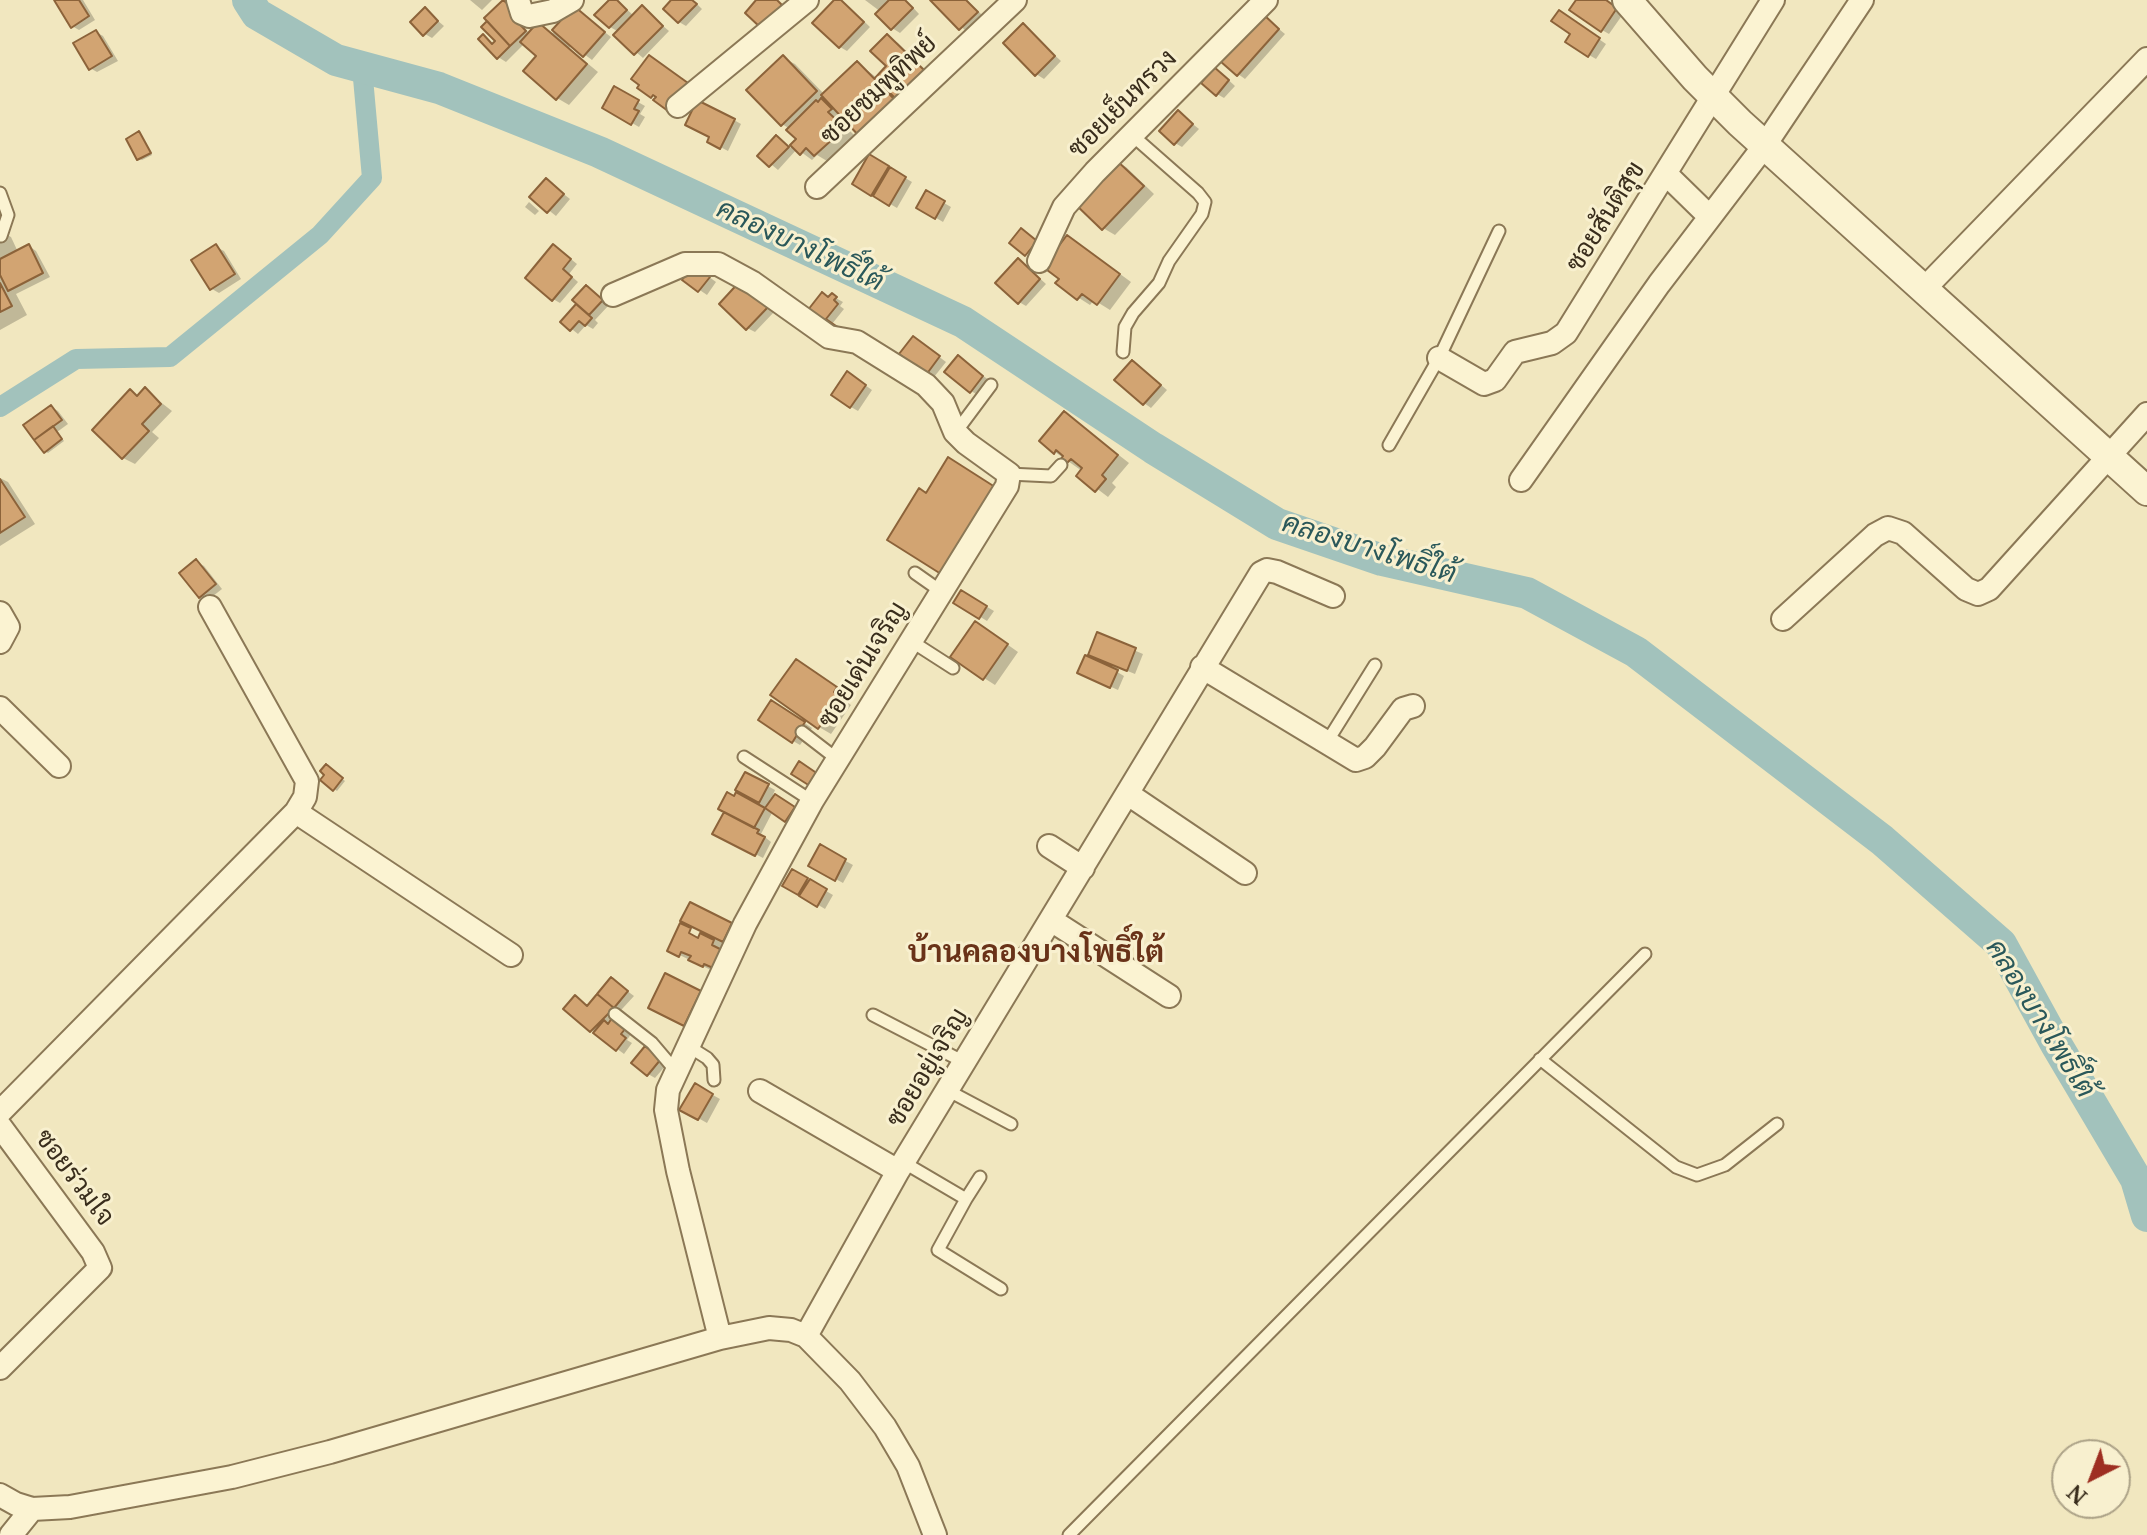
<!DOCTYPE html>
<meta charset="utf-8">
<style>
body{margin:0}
#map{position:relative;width:2147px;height:1535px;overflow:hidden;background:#f1e7bf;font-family:"Noto Serif",serif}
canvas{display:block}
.north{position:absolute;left:2051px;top:1439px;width:80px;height:80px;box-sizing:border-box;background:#f8f0cf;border:2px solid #aca287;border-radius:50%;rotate:222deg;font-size:22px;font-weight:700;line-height:32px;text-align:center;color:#392d1c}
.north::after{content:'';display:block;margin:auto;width:28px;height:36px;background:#9e2f22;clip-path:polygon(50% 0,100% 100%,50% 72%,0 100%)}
</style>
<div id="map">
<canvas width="2147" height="1535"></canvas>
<div class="north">N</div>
</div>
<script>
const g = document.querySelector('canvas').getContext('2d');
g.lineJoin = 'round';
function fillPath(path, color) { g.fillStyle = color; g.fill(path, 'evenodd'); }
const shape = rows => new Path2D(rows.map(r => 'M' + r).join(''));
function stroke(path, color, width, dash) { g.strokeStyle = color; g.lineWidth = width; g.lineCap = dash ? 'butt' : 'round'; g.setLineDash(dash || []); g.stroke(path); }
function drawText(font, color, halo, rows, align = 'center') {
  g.font = font + ' "Noto Serif",Sarabun,serif'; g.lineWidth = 6; g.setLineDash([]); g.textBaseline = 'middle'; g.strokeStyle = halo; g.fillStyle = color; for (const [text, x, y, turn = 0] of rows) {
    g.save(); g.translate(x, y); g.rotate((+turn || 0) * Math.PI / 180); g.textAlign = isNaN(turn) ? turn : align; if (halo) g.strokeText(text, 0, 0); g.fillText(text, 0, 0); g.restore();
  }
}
const shadow = shape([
 [56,0,83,0,95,20,79,30,72,26],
 [470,0,492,0,482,10],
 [611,0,620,3,634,16,642,8,669,31,643,58,616,35,619,32,610,27],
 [674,0,693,0,702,9,686,26,679,22],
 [837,0,845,3,870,27,847,51,840,47],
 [865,0,906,0,919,14,900,33,892,28,881,12],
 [933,0,967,0,984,17,968,33],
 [1578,0,1604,0,1623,14,1609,34,1602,30],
 [505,1,512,5,521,24,530,34,539,24,553,33,574,8,611,37,592,60,572,45,569,48,598,72,569,105,557,98,539,55,525,43,506,62,498,57,484,37,494,45,498,41,487,18],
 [425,10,444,26,432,38,425,34],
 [1263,16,1285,34,1245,79,1238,74],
 [1567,17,1606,44,1596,59,1589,55],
 [1023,26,1061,61,1044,79,1036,74],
 [96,32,103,36,118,61,97,72,90,68],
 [887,36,898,43,936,80,873,142,843,116,839,120,855,136,827,161,817,155,812,160,797,149,778,170,760,155,777,138,790,148,798,139,790,129,782,124,783,58,795,64,825,95,858,63,877,78,889,66],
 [1222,74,1235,86,1224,98,1217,94],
 [615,89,645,106,640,114,645,117,639,127,604,107],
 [1179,113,1199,129,1182,147,1175,143],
 [734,120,741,124,728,151,709,141,712,136],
 [139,134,152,155,142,160,139,159],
 [870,157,912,182,897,208,854,183],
 [1115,161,1126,167,1154,194,1115,235,1103,228],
 [547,181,570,199,556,216,532,197],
 [927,193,951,207,943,222,918,207],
 [529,202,539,211,535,215,525,207],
 [0,231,11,237,18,252,29,246,36,251,50,277,16,294,27,315,0,330],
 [1079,244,1131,282,1110,310,1094,300,1090,305,1079,298],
 [216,247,224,251,241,279,219,293,212,289],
 [561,251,577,264,569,274,578,282,560,303,553,299],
 [1025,265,1046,284,1026,306,1019,302],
 [701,271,716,282,707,295,685,280],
 [742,282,775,311,755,332,747,328],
 [586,287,609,305,595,320,598,323,593,329,586,325,578,334,563,322,579,304],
 [832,296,843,302,840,306,844,309,832,324,806,315],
 [921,343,946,362,934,377,927,373],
 [965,362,990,381,978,395,971,391],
 [1139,366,1167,390,1151,408,1144,403],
 [855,378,872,390,858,411,851,407],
 [145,390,172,411,152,432,159,438,135,464,123,458,131,392,139,397],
 [51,407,58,411,68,424,57,432,64,441,48,453,45,451],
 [1065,413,1129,463,1112,483,1116,487,1108,497,1079,475,1082,471,1055,452],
 [0,478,8,482,35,524,0,546],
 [197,562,204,566,222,589,208,600,200,596],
 [962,592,994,611,987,621,956,602],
 [987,630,1018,652,995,685,984,678],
 [1098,635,1143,654,1135,674,1103,661,1102,663,1124,676,1118,690,1087,676,1089,659],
 [808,668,847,696,844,700,851,705,831,734,819,727],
 [779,706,812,728,800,745,793,741],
 [329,768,345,781,337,791,322,780],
 [746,774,775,790,773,795,801,813,794,824,773,811,761,834,771,842,763,858,715,833],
 [820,847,853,865,843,883,810,865],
 [793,872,833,895,825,909,785,885],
 [691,904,739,929,731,945,723,941,711,970,669,950],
 [691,924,704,931,699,941,686,934],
 [618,984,634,996,612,1020,631,1034,627,1040,632,1043,624,1054,592,1030,582,1002,588,1007],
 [700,992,712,999,696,1030,662,1013],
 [646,1048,667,1064,655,1078,648,1074],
 [695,1085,720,1099,707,1123,682,1109]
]);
const canal = shape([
 [0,407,76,359,170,357,320,235,372,178,362,67]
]);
const river = shape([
 [248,0,257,14,336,60,439,88,599,152,963,322,1153,448,1277,524,1382,560,1527,593,1636,652,1882,840,2001,944,2056,1044,2136,1179,2147,1216]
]);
const building = shape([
 [54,0,79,0,89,16,71,28,54,0],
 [503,0,520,14,515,19,526,31,510,46,484,18,503,0],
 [609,0,617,0,627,10,609,28,594,15,609,0],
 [671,0,692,0,697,4,678,23,663,9,671,0],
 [756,0,777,0,782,5,761,28,745,13,756,0],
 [834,0,841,0,864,22,839,48,812,23,834,0],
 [889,0,905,0,913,8,891,30,875,14,889,0],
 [930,0,966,0,978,12,959,30,930,0],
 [1576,0,1606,0,1617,8,1601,32,1569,10,1576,0],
 [642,5,663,26,634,55,613,35,642,5],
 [574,6,605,32,583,57,552,30,574,6],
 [425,7,438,21,423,36,410,22,425,7],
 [1559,10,1600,38,1588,57,1565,42,1570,34,1551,21,1559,10],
 [1263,14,1279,29,1237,76,1220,61,1263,14],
 [487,21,510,46,497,59,478,39,483,34,492,44,495,41,481,27,487,21],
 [538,22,587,64,556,100,523,71,536,56,520,42,538,22],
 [1023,23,1055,56,1035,76,1003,43,1023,23],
 [96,30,112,56,89,70,73,43,96,30],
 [887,34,926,72,898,101,875,78,886,66,870,51,887,34],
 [649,55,688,83,668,111,653,100,656,97,653,95,651,98,637,88,639,85,631,79,649,55],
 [783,55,817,91,781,126,746,90,783,55],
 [857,61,897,102,860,137,821,95,857,61],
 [1214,67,1229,80,1216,96,1201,83,1214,67],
 [614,86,639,100,634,109,639,111,631,125,602,108,614,86],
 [821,98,832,109,828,112,845,128,814,156,806,148,800,155,790,145,796,139,786,130,816,100,818,102,821,98],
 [697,100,735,119,720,149,707,142,709,137,685,125,697,100],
 [1178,110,1193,124,1174,145,1159,131,1178,110],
 [139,131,151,153,137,160,126,139,139,131],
 [776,135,789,147,769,167,757,156,776,135],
 [869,154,889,166,871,196,852,184,869,154],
 [1114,158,1144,186,1102,230,1073,202,1114,158],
 [890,167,906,177,889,206,873,196,890,167],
 [546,178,564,194,547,213,529,197,546,178],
 [926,190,945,201,935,219,916,208,926,190],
 [1021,228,1037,241,1025,256,1009,243,1021,228],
 [1067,235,1120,274,1097,305,1082,294,1077,300,1055,283,1059,279,1043,267,1067,235],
 [29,244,43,273,8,291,0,275,0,259,29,244],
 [216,244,235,274,210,290,191,260,216,244],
 [553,244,571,259,563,269,572,277,552,301,525,278,553,244],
 [1018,258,1040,279,1018,304,995,283,1018,258],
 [693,264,710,277,698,292,682,280,693,264],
 [742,279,769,306,746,330,719,304,742,279],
 [0,283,12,306,0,312,0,283],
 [586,285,603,300,589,315,572,300,586,285],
 [822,292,828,297,832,293,837,297,834,300,838,304,826,319,839,328,832,337,804,315,822,292],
 [576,304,592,318,585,326,579,321,570,331,560,322,576,304],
 [913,336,940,356,926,375,899,354,913,336],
 [958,355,983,376,970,393,944,372,958,355],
 [1132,360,1161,385,1143,405,1114,380,1132,360],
 [847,371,866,385,850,408,831,395,847,371],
 [145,387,161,404,142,424,149,431,122,459,92,430,130,389,137,396,145,387],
 [51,405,62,420,34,440,23,425,51,405],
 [1064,411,1118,455,1102,475,1106,479,1095,492,1076,476,1082,468,1071,459,1066,464,1061,459,1063,456,1056,450,1054,454,1039,441,1064,411],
 [53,426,62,439,44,453,34,440,53,426],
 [948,457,995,487,941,574,887,540,919,488,926,493,948,457],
 [0,479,25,517,0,533,0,479],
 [196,559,216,584,199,598,179,573,196,559],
 [961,590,987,606,979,619,953,603,961,590],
 [975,621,1008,644,983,680,950,657,975,621],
 [1097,632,1136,648,1127,671,1088,655,1097,632],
 [1085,655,1118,670,1110,688,1077,673,1085,655],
 [796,659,837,687,834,692,840,697,818,729,770,695,796,659],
 [771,700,805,722,792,743,758,720,771,700],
 [799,761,818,774,810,786,791,774,799,761],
 [326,764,343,778,333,791,320,780,324,775,320,771,326,764],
 [745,772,769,784,759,803,735,790,745,772],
 [727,792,734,796,736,792,765,808,754,828,718,809,727,792],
 [775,794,795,807,785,822,765,808,775,794],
 [724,812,759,830,757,833,765,837,755,856,712,834,724,812],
 [820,844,846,859,835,881,808,866,820,844],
 [792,869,808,878,798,895,782,886,792,869],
 [810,879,827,889,817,907,799,896,810,879],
 [690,902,732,923,723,942,680,921,690,902],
 [680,923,691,928,689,933,698,938,700,933,714,940,712,945,722,950,713,968,704,964,703,967,688,960,691,956,681,952,679,957,667,951,680,923],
 [665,973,701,991,684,1026,648,1008,665,973],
 [611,977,628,991,614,1008,597,994,611,977],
 [597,994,614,1008,590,1032,563,1009,575,995,587,1006,597,994],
 [612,1018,625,1029,621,1034,626,1038,616,1051,593,1033,604,1020,608,1024,612,1018],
 [645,1046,661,1059,647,1076,631,1063,645,1046],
 [695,1083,713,1094,698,1120,679,1110,695,1083]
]);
const service = shape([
 [0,193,8,215,1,236],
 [1123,352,1125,327,1133,313,1159,283,1169,261,1202,214,1205,202,1198,193,1132,135],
 [956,432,991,385],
 [1389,445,1439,358,1499,231],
 [1009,474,1051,476,1061,465],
 [915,573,942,592],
 [911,641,953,668],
 [802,732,837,759],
 [1327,742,1375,665],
 [744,757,812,801],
 [615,1014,652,1043,675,1070],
 [873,1015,964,1062],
 [688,1046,707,1058,713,1065,714,1080],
 [1540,1059,1676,1167,1697,1175,1725,1165,1777,1124],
 [947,1090,1011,1124],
 [903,1162,966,1199,938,1250,1001,1289],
 [966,1199,980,1177],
 [1069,1535,1645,954]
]);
const minor = shape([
 [518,0,522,13,529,16,553,11,572,0],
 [678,106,807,0],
 [1666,174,1710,217],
 [817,187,1015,0],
 [1039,261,1064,207,1095,172,1266,0],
 [1924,289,2147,59],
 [613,295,685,264,718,264,753,283,829,337,857,342,926,385,943,403,955,432,966,443,1009,474,1007,486,812,801,745,924,668,1090,666,1110,678,1171,720,1338],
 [1439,358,1484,384,1495,380,1515,352,1552,343,1566,333,1773,0],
 [1521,480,1659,284,1765,145,1862,0],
 [0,613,8,627,0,642],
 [1783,619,1875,535,1888,528,1903,533,1966,589,1978,594,1989,589,2147,414],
 [1202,667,1356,760,1365,757,1375,747,1403,709,1413,706],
 [0,708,59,766],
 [1128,794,1245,873],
 [296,812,511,955],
 [1049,846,1083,868],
 [1051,920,1169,996],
 [760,1091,898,1171],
 [0,1112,296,812,305,797,307,781,210,607],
 [0,1126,93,1252,100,1268,0,1368],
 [806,1336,898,1171,1261,573,1267,570,1277,572,1333,596],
 [0,1495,16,1504,32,1509,70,1507,232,1477,330,1452,720,1338,769,1328,791,1330,806,1336,850,1381,885,1427,908,1466,935,1535],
 [11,1535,32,1509]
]);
const tertiary = shape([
 [1627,0,1695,78,1740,123,2147,491]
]);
const streetNames = [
 ["ซอยชมพูทิพย์",879,90,-43],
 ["ซอยเย็นทรวง",1123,104,-45],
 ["ซอยสันติสุข",1606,217,-58],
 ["ซอยเด่นเจริญ",863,665,-58],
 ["ซอยอยู่เจริญ",928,1068,-59],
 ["ซอยร่วมใจ",74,1178,53]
];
const waterNames = [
 ["คลองบางโพธิ์ใต้",800,246,25],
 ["คลองบางโพธิ์ใต้",1369,549,17],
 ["คลองบางโพธิ์ใต้",2040,1019,58]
];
const quarterNames = [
 ["บ้านคลองบางโพธิ์ใต้",1036,953]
];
fillPath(shadow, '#0003');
stroke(canal, '#a2c2bc', 20);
stroke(river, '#a2c2bc', 32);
fillPath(building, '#d2a472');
stroke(building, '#8c633a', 2);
stroke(service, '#8b7856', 15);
stroke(minor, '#8b7856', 26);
stroke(tertiary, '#8b7856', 32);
stroke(service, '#fbf3d2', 11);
stroke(minor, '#fbf3d2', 22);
stroke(tertiary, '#fbf3d2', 28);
drawText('26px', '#392d1c', '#f8f0cf', streetNames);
drawText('italic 28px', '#2a585a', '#f8f0cf', waterNames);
drawText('bold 30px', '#693218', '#f8f0cf', quarterNames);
</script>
